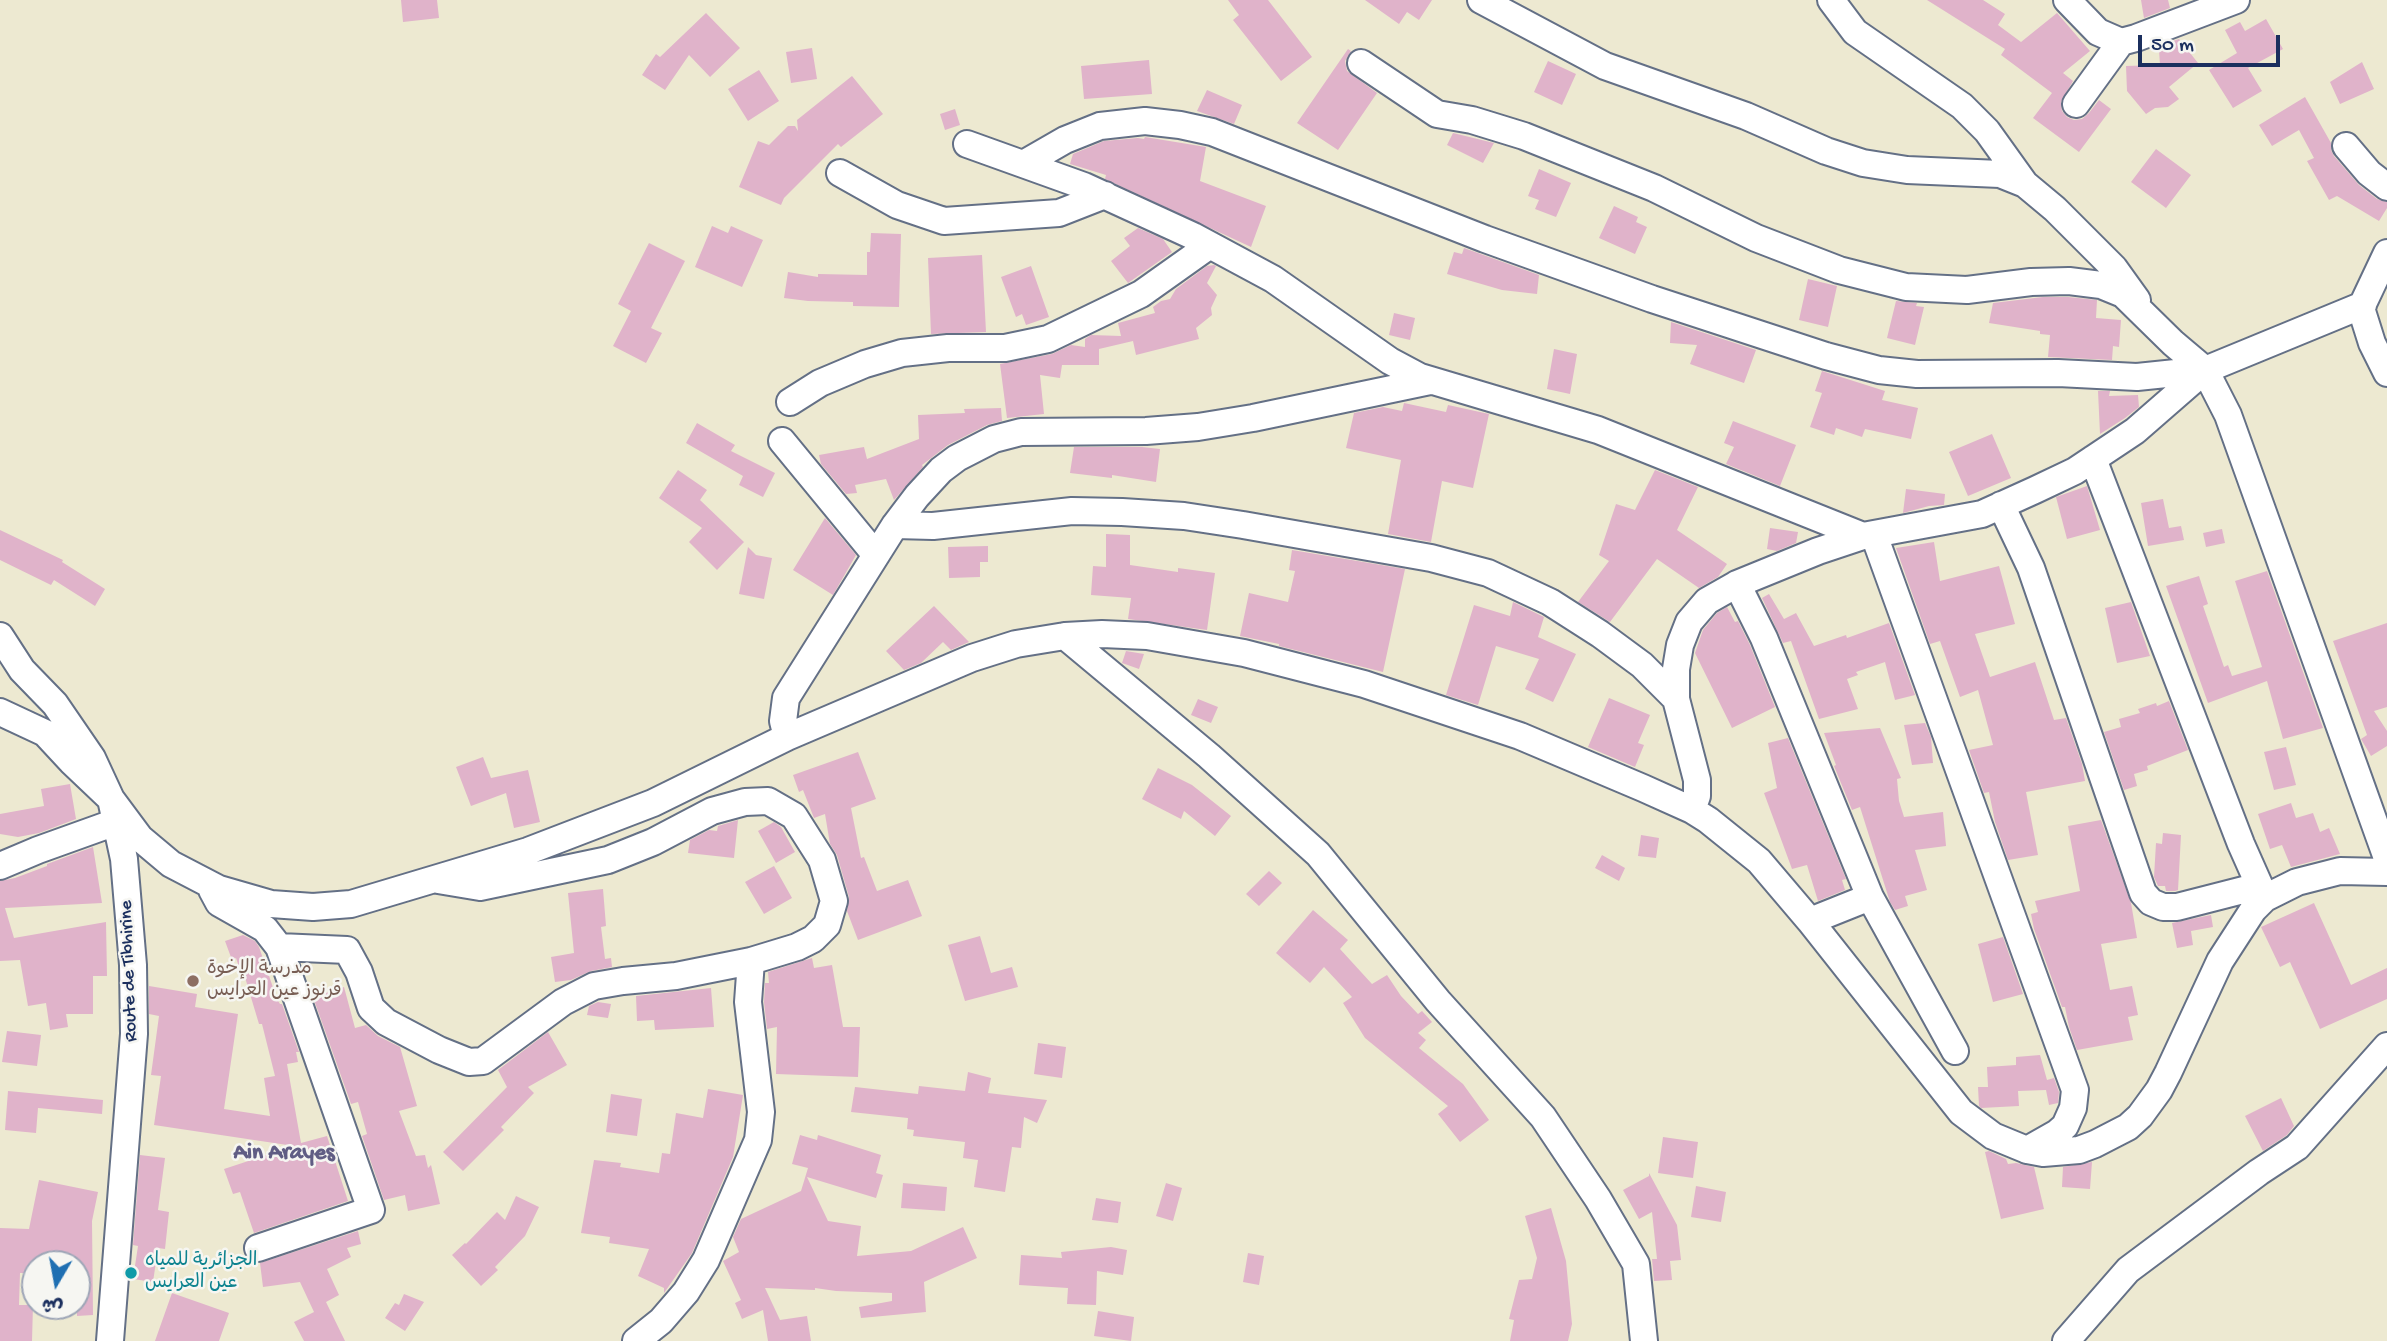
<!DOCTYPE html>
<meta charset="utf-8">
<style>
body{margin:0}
#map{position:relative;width:2387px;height:1341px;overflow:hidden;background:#ede9d1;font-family:"Gochi Hand","Playpen Sans Arabic",sans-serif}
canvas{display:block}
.north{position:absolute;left:21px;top:1250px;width:70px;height:70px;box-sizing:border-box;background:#f6f6f2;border:2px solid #9ea6b7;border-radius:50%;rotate:190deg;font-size:19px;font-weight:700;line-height:28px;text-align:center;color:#1b2f5e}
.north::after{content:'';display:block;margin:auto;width:24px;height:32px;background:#1f6fb2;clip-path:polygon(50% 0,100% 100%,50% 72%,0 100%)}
.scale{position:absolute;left:2138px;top:35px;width:142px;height:32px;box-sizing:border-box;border:4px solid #1b2f5e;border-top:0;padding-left:9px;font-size:21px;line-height:24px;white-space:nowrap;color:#1b2f5e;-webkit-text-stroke:5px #f6f6f2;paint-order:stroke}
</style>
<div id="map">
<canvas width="2387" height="1341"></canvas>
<div class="north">ش</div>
<div class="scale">50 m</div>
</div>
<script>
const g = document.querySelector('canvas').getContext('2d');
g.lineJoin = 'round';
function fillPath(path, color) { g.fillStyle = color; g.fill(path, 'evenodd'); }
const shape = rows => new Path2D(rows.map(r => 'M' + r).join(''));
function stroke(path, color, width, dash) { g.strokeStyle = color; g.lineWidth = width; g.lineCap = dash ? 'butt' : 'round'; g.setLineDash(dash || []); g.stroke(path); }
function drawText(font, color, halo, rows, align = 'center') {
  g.font = font + ' "Gochi Hand","Playpen Sans Arabic",sans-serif'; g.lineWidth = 5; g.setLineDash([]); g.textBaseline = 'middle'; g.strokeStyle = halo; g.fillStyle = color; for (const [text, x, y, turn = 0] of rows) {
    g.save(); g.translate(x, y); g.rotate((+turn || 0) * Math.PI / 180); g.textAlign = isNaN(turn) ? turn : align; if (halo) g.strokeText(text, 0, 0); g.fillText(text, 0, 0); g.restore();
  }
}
const building = shape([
 [401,0,437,0,439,18,403,22],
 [1228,0,1268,0,1312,57,1281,81,1233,20,1239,15],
 [1365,0,1432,0,1419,20,1407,12,1399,24],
 [1927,0,1983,0,2005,14,1998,25,2021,42,2057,13,2090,51,2063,73,2073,81,2061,102,2062,111,2067,117,2074,120,2082,119,2089,113,2099,100,2111,109,2079,152,2033,118,2052,93,2001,55,2005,49],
 [2141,0,2168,0,2170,8,2144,18],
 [706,13,740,48,710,77,689,55,665,90,642,75,656,54,660,57],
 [2266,19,2283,49,2248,68,2262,91,2233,108,2209,70,2237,53,2225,30,2240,22,2245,31],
 [2179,39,2198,63,2169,87,2179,99,2168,107,2155,108,2146,114,2127,91,2126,66,2160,65,2159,50,2167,43],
 [812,48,817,79,791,83,786,52],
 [1348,49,1351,51,1345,61,1347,71,1377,93,1338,150,1297,123],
 [1149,60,1152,94,1084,99,1081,66],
 [1548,61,1576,74,1562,105,1534,92],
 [2362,62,2374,89,2340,104,2330,82],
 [759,70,779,101,748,121,728,89],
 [852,76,883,114,841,147,838,144,784,198,781,205,739,187,758,141,769,145,788,126,795,126,798,131,797,120],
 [1207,90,1242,105,1234,124,1197,111],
 [2305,97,2331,143,2331,150,2334,156,2359,185,2377,199,2387,202,2387,208,2379,221,2337,196,2329,200,2307,161,2314,158,2299,130,2272,146,2259,125],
 [955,109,960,125,945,130,940,114],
 [1453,133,1494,143,1483,163,1447,145],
 [1145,137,1206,147,1200,181,1266,206,1251,247,1105,179,1106,175,1070,164,1073,154,1104,141,1138,138,1144,139],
 [2156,149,2191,175,2166,208,2131,182],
 [1539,169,1571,183,1556,217,1535,209,1539,200,1528,196],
 [1614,206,1638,217,1636,222,1647,227,1635,254,1599,238],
 [712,226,728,233,731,226,763,240,742,287,695,267],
 [1138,228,1163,239,1172,252,1128,283,1111,261,1130,246,1124,238],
 [871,233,901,234,899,307,853,306,853,302,808,301,784,298,788,272,818,277,818,274,867,275,867,252,870,252],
 [649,243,685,261,651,328,662,333,646,363,613,346,631,311,618,304],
 [1464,248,1539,275,1537,294,1502,290,1447,274,1454,252,1462,254],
 [982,255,986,332,931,334,928,258],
 [1214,265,1216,266,1207,283,1217,295,1211,308,1212,315,1196,328,1199,339,1136,355,1133,341,1099,349,1099,365,1062,365,1060,378,1040,375,1044,414,1007,418,1000,364,1052,354,1071,345,1085,347,1085,339,1091,335,1121,336,1118,323,1155,313,1153,307,1161,301,1170,299,1176,289,1207,266],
 [1031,266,1049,317,1026,325,1022,314,1016,317,1001,277],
 [1808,279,1837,286,1828,327,1799,320],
 [2043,297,2068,297,2097,300,2096,318,2121,320,2119,347,2113,346,2112,360,2048,357,2050,335,2040,334,2040,331,1989,323,1993,303],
 [1896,301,1917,303,1916,306,1924,307,1915,345,1887,338],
 [1394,313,1415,318,1410,340,1389,335],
 [1671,322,1756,350,1744,383,1690,364,1697,345,1670,343],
 [1554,349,1577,354,1570,394,1547,389],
 [1822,371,1885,391,1882,400,1918,408,1911,439,1865,429,1862,437,1836,428,1834,435,1810,427,1822,393,1815,391],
 [2098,391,2110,391,2109,396,2138,395,2139,407,2125,418,2100,434],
 [1404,403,1446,412,1448,405,1489,414,1473,488,1442,481,1431,542,1388,534,1401,460,1346,448,1354,413,1383,407,1402,411],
 [1001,408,1002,421,987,425,948,445,922,465,923,467,894,500,886,479,855,485,857,493,846,494,821,464,819,455,864,447,867,459,919,439,918,415,965,413,964,409],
 [1733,421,1796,445,1780,486,1726,464,1734,447,1724,443],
 [697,423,735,445,731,451,775,473,763,497,739,485,743,476,686,443],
 [1992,434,2011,478,1968,496,1949,452],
 [1074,447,1142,447,1160,449,1156,482,1112,475,1112,478,1070,473],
 [678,470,707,490,700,500,744,542,717,570,689,542,702,528,659,498],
 [1655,470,1698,487,1677,530,1727,564,1718,577,1699,588,1657,559,1610,622,1578,602,1609,561,1599,555,1616,504,1635,510],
 [2087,486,2100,530,2067,539,2056,497],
 [1906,489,1945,494,1944,505,1929,506,1903,513],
 [2163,499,2169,528,2181,526,2184,540,2148,546,2141,503],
 [825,518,856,555,833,595,793,570],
 [1770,528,1798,532,1796,543,1777,551,1767,549],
 [2222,529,2225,543,2206,547,2203,533],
 [0,530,63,560,62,562,105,589,95,606,54,580,51,585,0,560],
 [1106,534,1130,535,1130,565,1178,572,1178,568,1215,573,1207,630,1128,619,1131,598,1091,595,1093,566,1106,567],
 [1934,542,1940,581,1999,566,2015,624,1975,634,1990,677,2035,662,2054,720,2066,718,2082,764,2085,781,2026,792,2038,855,2008,860,1995,822,1989,792,1984,793,1969,750,1993,745,1978,690,1960,697,1940,641,1930,644,1896,548],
 [988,546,988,562,980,562,980,577,949,578,948,547],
 [748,547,756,555,772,558,764,599,739,594],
 [1292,550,1405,569,1383,672,1279,646,1279,644,1240,636,1249,593,1288,602,1295,571,1289,570],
 [2267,571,2323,728,2283,739,2267,681,2208,703,2166,586,2199,576,2208,604,2203,606,2224,667,2228,665,2232,676,2262,667,2235,581],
 [1769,594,1784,619,1796,613,1814,646,1846,635,1847,638,1889,623,1915,695,1895,700,1885,662,1856,672,1858,675,1847,679,1858,709,1819,719,1791,641,1783,643,1762,598],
 [1513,602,1544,617,1538,637,1576,654,1553,702,1525,689,1539,659,1496,646,1478,705,1446,695,1474,605,1510,616],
 [2131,602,2150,656,2117,663,2105,608],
 [934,606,969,642,951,650,943,642,921,663,904,670,886,651],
 [1727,607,1735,622,1738,621,1750,645,1775,707,1732,728,1695,653,1703,630,1717,613],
 [2387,623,2387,707,2374,711,2387,731,2387,746,2371,756,2361,739,2367,735,2333,641],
 [1126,651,1144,654,1139,669,1122,663],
 [1609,698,1650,715,1638,743,1644,745,1635,767,1588,747],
 [1198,699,1218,707,1211,723,1191,715],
 [2169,701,2188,750,2147,766,2148,770,2134,774,2137,786,2124,790,2104,732,2121,727,2119,719,2140,713,2138,709,2156,703,2157,706],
 [1925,723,1931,737,1933,763,1912,765,1904,725],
 [1880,728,1901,778,1897,779,1899,801,1904,817,1943,812,1946,846,1915,850,1927,890,1905,896,1908,906,1895,910,1890,902,1860,807,1852,810,1834,766,1836,765,1824,733],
 [1788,738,1846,879,1842,880,1845,890,1818,901,1807,865,1792,869,1764,793,1777,788,1768,743],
 [2286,747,2296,785,2274,790,2264,752],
 [858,752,876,799,851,808,861,858,864,857,877,891,908,880,922,916,858,940,847,911,849,897,837,855,830,844,825,814,814,818,803,790,799,792,793,775],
 [483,757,491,778,528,770,540,822,514,828,506,793,471,806,456,767],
 [1158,768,1192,785,1231,816,1215,836,1184,811,1181,819,1142,799],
 [70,784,76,819,39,833,18,837,0,834,0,814,44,806,41,789],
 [2291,803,2296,818,2313,813,2320,832,2329,828,2340,854,2291,867,2282,845,2270,849,2258,814],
 [738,820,734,858,688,853,690,840,709,830,717,831,718,826],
 [2101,820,2131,903,2137,938,2101,944,2110,990,2132,986,2138,1015,2128,1017,2133,1040,2077,1050,2069,1027,2065,1007,2062,1007,2034,929,2031,914,2038,912,2035,901,2080,891,2068,826],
 [774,822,781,827,795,852,776,863,758,831],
 [2163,833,2181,835,2178,890,2175,891,2166,891,2165,886,2158,886,2154,877,2156,843,2162,844],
 [1641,835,1659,838,1656,858,1638,856],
 [93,847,102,903,5,908,14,938,106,922,107,976,93,976,93,1014,66,1014,68,1027,50,1030,46,1003,28,1006,20,960,0,961,0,881,15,878,47,866,47,864],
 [1602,855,1625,868,1619,881,1595,868],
 [774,866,792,898,764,914,745,882],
 [1269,871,1282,883,1259,906,1246,894],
 [603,889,606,926,601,927,605,959,611,958,612,967,591,971,571,980,555,982,551,957,574,953,568,893],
 [2314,903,2351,985,2387,968,2387,999,2320,1029,2290,962,2280,967,2261,927],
 [1313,910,1348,940,1340,949,1372,984,1387,975,1401,996,1418,1014,1422,1011,1432,1022,1418,1033,1426,1040,1419,1048,1463,1084,1489,1120,1460,1142,1438,1114,1448,1106,1365,1038,1343,1003,1352,997,1324,967,1310,983,1276,953],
 [2211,915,2213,927,2191,931,2193,945,2177,948,2172,923],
 [243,935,255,941,259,947,277,999,280,1004,282,1004,299,1052,296,1052,298,1062,287,1064,301,1143,327,1136,348,1201,254,1233,240,1192,233,1194,224,1169,294,1146,154,1125,161,1076,151,1075,159,1016,149,1014,149,986,197,994,195,1007,238,1014,224,1109,270,1116,264,1078,275,1076,262,1024,259,1024,244,974,243,979,236,958,232,960,225,941],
 [980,936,991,973,1012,967,1018,987,965,1001,948,945],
 [2003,937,2023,994,1993,1002,1978,944],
 [812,958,814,968,832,965,843,1027,860,1027,858,1077,776,1074,777,1027,767,1029,764,1002,765,983,769,983,768,972],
 [344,987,355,1028,366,1025,378,1036,400,1047,417,1106,399,1111,416,1156,425,1155,428,1168,431,1165,440,1204,408,1211,405,1195,384,1200,362,1136,367,1134,358,1102,351,1104,313,997],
 [711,988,714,1027,655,1030,654,1020,637,1021,636,996],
 [598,1002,611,1004,608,1018,587,1015,589,1006],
 [7,1031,41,1035,37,1066,2,1062],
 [548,1032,567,1065,528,1087,534,1093,501,1127,504,1130,463,1171,443,1152,507,1087,498,1070],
 [1038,1043,1066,1047,1062,1078,1034,1074],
 [2040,1055,2047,1080,2054,1078,2059,1092,2058,1103,2049,1105,2046,1090,2018,1091,2019,1106,1981,1108,1979,1106,1978,1087,1988,1087,1987,1067,2016,1065,2016,1057],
 [968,1072,991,1078,988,1093,1047,1100,1037,1123,1024,1117,1021,1148,1012,1147,1005,1192,974,1187,978,1160,963,1158,965,1142,913,1136,914,1130,907,1129,908,1118,851,1112,855,1087,918,1094,919,1086,965,1091],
 [708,1089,743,1095,733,1157,692,1253,664,1293,664,1288,638,1276,649,1249,609,1243,610,1237,581,1233,594,1160,621,1163,620,1167,659,1173,662,1153,670,1154,676,1113,703,1118],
 [8,1091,103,1100,102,1114,38,1108,36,1133,5,1130],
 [611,1094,642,1099,637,1136,606,1132],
 [2281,1098,2294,1126,2287,1135,2263,1151,2245,1116],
 [800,1135,817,1140,818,1135,881,1155,876,1173,883,1175,876,1198,807,1177,828,1221,861,1226,857,1256,911,1251,963,1227,977,1258,924,1282,926,1312,861,1318,859,1307,892,1301,892,1293,836,1291,815,1288,815,1290,765,1288,780,1320,807,1316,811,1341,768,1341,763,1310,742,1319,735,1303,741,1300,723,1261,739,1252,733,1237,741,1219,801,1191,808,1168,792,1164],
 [1663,1137,1698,1142,1693,1178,1658,1173],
 [1989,1151,2006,1159,2008,1164,2016,1163,2034,1167,2044,1209,2001,1219,1985,1152],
 [140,1155,165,1158,158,1210,169,1212,165,1249,158,1248,153,1282,133,1279,138,1246,133,1245],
 [2092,1162,2090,1189,2062,1187,2063,1167],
 [1649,1173,1677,1225,1681,1260,1670,1261,1672,1280,1654,1281,1652,1259,1657,1259,1652,1212,1639,1219,1623,1190,1649,1176],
 [39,1180,98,1192,92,1221,93,1315,77,1316,77,1264,32,1264,32,1273,20,1273,19,1305,33,1305,32,1341,0,1341,0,1228,29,1229],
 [903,1183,947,1187,945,1211,901,1208],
 [1166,1183,1182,1188,1173,1221,1156,1216],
 [1696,1186,1726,1192,1721,1222,1691,1217],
 [516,1196,539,1207,525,1236,495,1267,498,1270,481,1286,452,1255,465,1243,466,1244,497,1212,505,1220],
 [1096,1198,1121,1202,1118,1223,1092,1220],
 [1551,1208,1566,1261,1572,1324,1568,1341,1510,1341,1514,1320,1509,1319,1519,1280,1532,1279,1537,1258,1525,1216],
 [358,1231,361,1244,347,1248,351,1257,327,1269,339,1295,326,1302,345,1341,304,1341,294,1322,314,1312,300,1282,263,1287,260,1263],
 [1111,1247,1127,1250,1123,1275,1097,1271,1096,1305,1067,1304,1068,1288,1019,1285,1021,1255,1062,1258,1061,1252],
 [1248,1253,1264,1256,1259,1285,1243,1282],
 [172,1293,229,1313,219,1341,155,1341],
 [404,1294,424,1302,405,1331,385,1318,395,1303,399,1305],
 [1098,1311,1134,1317,1131,1341,1094,1336]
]);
const minor = shape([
 [1481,0,1605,66,1746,116,1826,151,1863,163,1907,170,2000,174,2025,184,2055,209,2114,268,2137,300],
 [1831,0,1855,32,1962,106,1987,131,2025,184],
 [2067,0,2098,32,2121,42,2136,38,2236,0],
 [1361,63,1437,114,1472,120,1524,136,1654,188,1756,238,1839,270,1906,287,1967,290,2031,282,2069,281,2101,285,2123,294,2173,343,2205,370,2228,415,2387,858],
 [2076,104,2121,42],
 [967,144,1084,186,1193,236,1273,279,1390,361,1420,377,1598,430,1863,536],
 [2346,146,2369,173,2387,187],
 [1025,163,1065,140,1100,126,1145,121,1180,125,1212,132,1485,239,1652,299,1826,356,1879,370,1917,374,2058,373,2137,377,2205,370],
 [840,173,897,205,944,221,1059,213,1105,195],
 [2387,253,2361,308,2372,343,2387,373],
 [790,402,820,383,865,364,902,353,948,348,1005,348,1048,339,1141,294,1210,245],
 [782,441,875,554],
 [2093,459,2241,844,2265,898],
 [2001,505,2031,568,2143,893,2151,902,2163,907,2177,907,2259,886],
 [895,525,933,526,1072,511,1122,512,1184,516,1243,525,1431,558,1488,573,1550,602,1600,634,1642,665,1676,699],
 [1874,535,2075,1090,2073,1108,2065,1126,2057,1133,2027,1150],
 [1737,584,1764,638,1870,897,1955,1051],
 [0,636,22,670,55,704,92,758,111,799,124,859,133,965,134,1034,110,1341],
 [1065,636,1209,756,1318,854,1438,1001,1543,1117,1598,1199,1636,1264,1644,1341],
 [0,712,45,733,71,761,111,799,140,838,171,864,219,889,271,904,313,907,351,904,528,851,653,803,787,737,972,658,1016,644,1065,636,1102,634,1147,636,1244,653,1364,684,1520,736,1643,788,1692,810,1708,820,1759,861,1810,921,1961,1112,1993,1136,2027,1150,2043,1153,2079,1150,2095,1144,2128,1127,2140,1116,2159,1090,2168,1073,2220,961,2253,910,2265,898,2297,882,2340,871,2387,872],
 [787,737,783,721,786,698,895,525,917,496,941,470,957,458,994,439,1021,432,1146,431,1198,427,1253,418,1430,381],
 [1692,810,1697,796,1697,780,1676,699,1676,669,1680,645,1689,622,1707,601,1737,584,1818,551,1863,536,1982,514,2035,490,2075,471,2135,431,2205,370,2363,305],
 [0,866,38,850,116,822],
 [212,890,219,903,265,929,279,947,371,1210,258,1248],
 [1810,921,1870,897],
 [279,947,347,950,359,972,371,1008,386,1022,439,1050,469,1062,483,1061,563,1002,594,986,623,981,676,976,751,961,797,947,813,939,827,925,834,901,822,860,794,816,768,801,745,802,712,811,653,842,608,860,480,887,438,880],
 [636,1341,661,1321,686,1292,706,1260,758,1140,761,1112,748,1002,751,961],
 [2066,1341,2128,1270,2259,1172,2297,1147,2387,1046]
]);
const markers = [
 [193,981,7,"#8d6e63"],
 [131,1273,7,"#0f9aa8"]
];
const educationNames = [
 ["مدرسة الإخوة",207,970],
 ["قرنوز عين العرايس",207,992]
];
const streetNames = [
 ["Route de Tibhirine",130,971,-92]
];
const cultureNames = [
 ["الجزائرية للمياه",145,1262],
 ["عين العرايس",145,1284]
];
const quarterNames = [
 ["Ain Arayes",284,1154]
];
fillPath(building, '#e0b3ca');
stroke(minor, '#647086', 30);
stroke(minor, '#fff', 26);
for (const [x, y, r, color] of markers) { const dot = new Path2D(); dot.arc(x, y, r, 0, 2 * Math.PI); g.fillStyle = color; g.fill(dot); stroke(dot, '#f6f6f2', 2.5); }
drawText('19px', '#785e54', '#f6f6f2', educationNames, 'left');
drawText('19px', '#1b2f5e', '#f6f6f2', streetNames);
drawText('19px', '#0d838f', '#f6f6f2', cultureNames, 'left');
drawText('bold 23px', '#605d84', '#f6f6f2', quarterNames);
</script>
